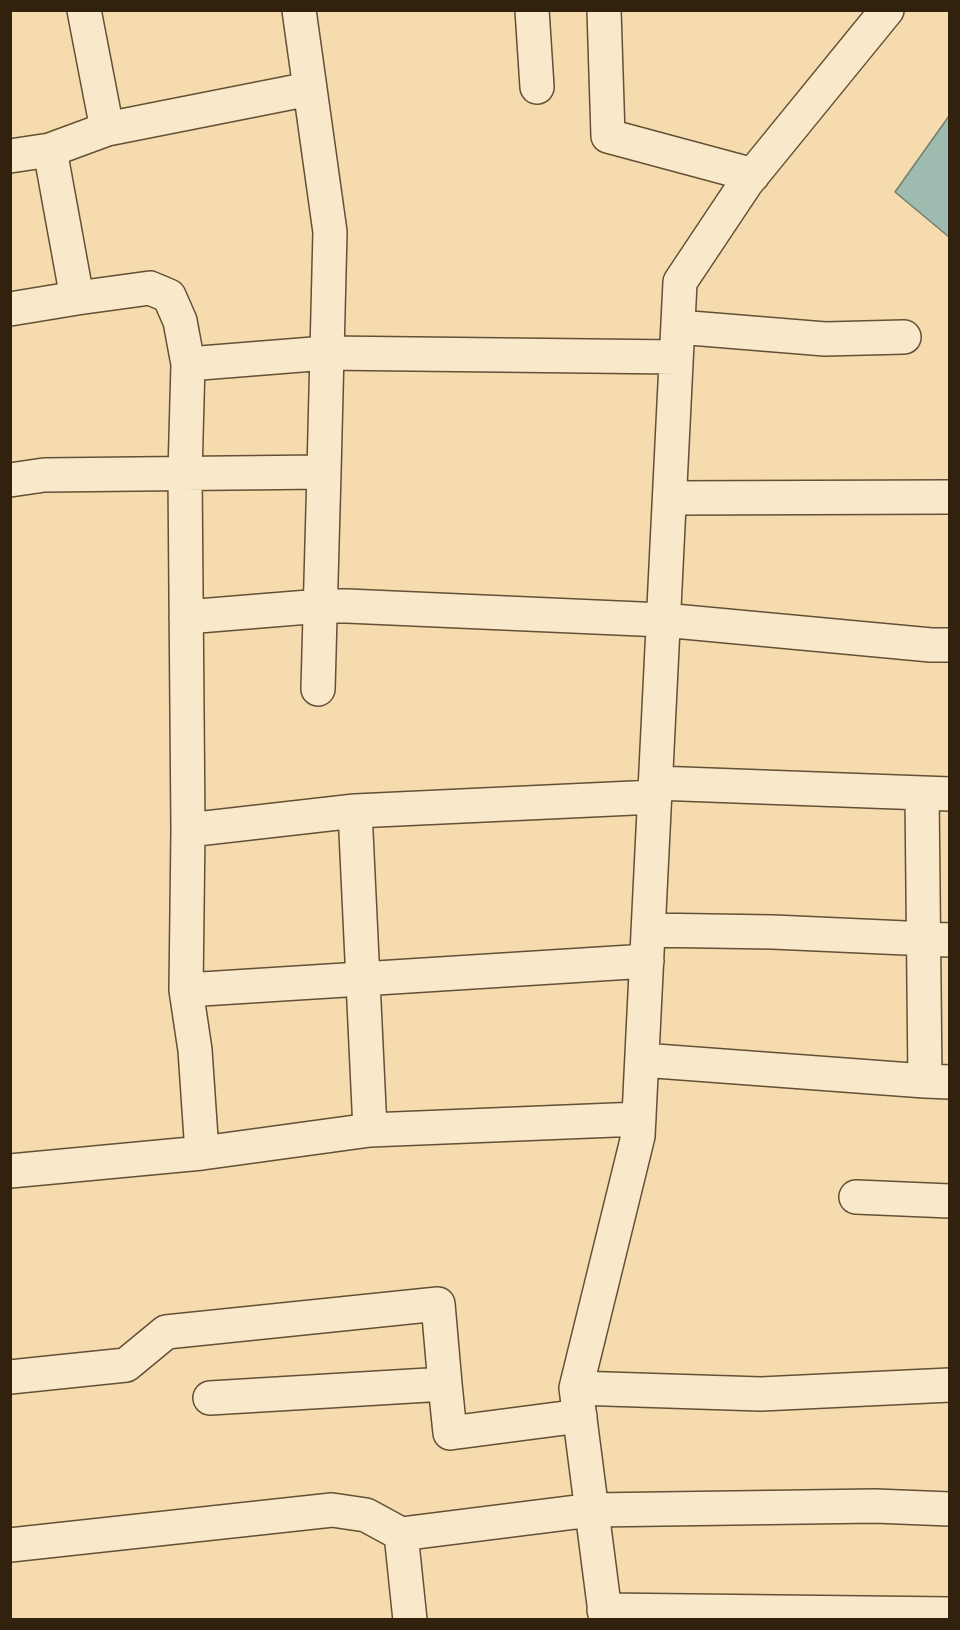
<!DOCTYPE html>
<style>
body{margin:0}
#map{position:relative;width:960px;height:1630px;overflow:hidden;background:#f6dbae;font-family:"IM FELL Great Primer",serif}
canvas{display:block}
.frame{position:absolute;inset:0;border:12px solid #32220d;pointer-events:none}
</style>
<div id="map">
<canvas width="960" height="1630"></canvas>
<div class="frame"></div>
</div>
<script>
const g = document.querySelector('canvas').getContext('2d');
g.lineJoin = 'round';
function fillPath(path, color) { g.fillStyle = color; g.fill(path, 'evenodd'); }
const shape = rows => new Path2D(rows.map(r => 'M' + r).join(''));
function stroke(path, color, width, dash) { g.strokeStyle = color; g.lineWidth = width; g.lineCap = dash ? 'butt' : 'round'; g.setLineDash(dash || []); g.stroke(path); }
const water = shape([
 [949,116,949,237,895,192,949,116]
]);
const minor = shape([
 [84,10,107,129],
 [532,10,537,87],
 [604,10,608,136,753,175],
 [50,150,107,129,309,89],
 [10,156,50,150,77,298,10,309],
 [77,298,150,288,169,296,180,321,188,364,185,473,188,830,186,990,195,1050,202,1153],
 [678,327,825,339,904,337],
 [188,364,326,353,676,357],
 [10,480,44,475,324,472,330,232,299,10],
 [670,498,950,497],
 [186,617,321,606,347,606,663,620,931,645,950,645],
 [318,689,324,472],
 [656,783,950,794],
 [922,793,925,1081,950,1082],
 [188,830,355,811],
 [648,930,773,932,950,940],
 [186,990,647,961],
 [642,1060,925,1081],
 [370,1130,355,811,655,797],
 [10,1171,202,1153,370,1130,639,1119],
 [856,1197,950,1201],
 [10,1377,126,1365,166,1332,438,1304,445,1384],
 [576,1388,761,1394,950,1385],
 [210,1398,445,1384,450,1433,580,1416],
 [10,1545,332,1510,366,1515,401,1534],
 [604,1610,950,1614],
 [410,1620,401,1534,592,1510,875,1506,950,1509],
 [606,1620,576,1388,638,1136,680,282,746,183,887,10]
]);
fillPath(water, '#9dbbaf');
stroke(water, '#727e6e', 1.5);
stroke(minor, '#635035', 36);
stroke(minor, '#f9e8ca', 33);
</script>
